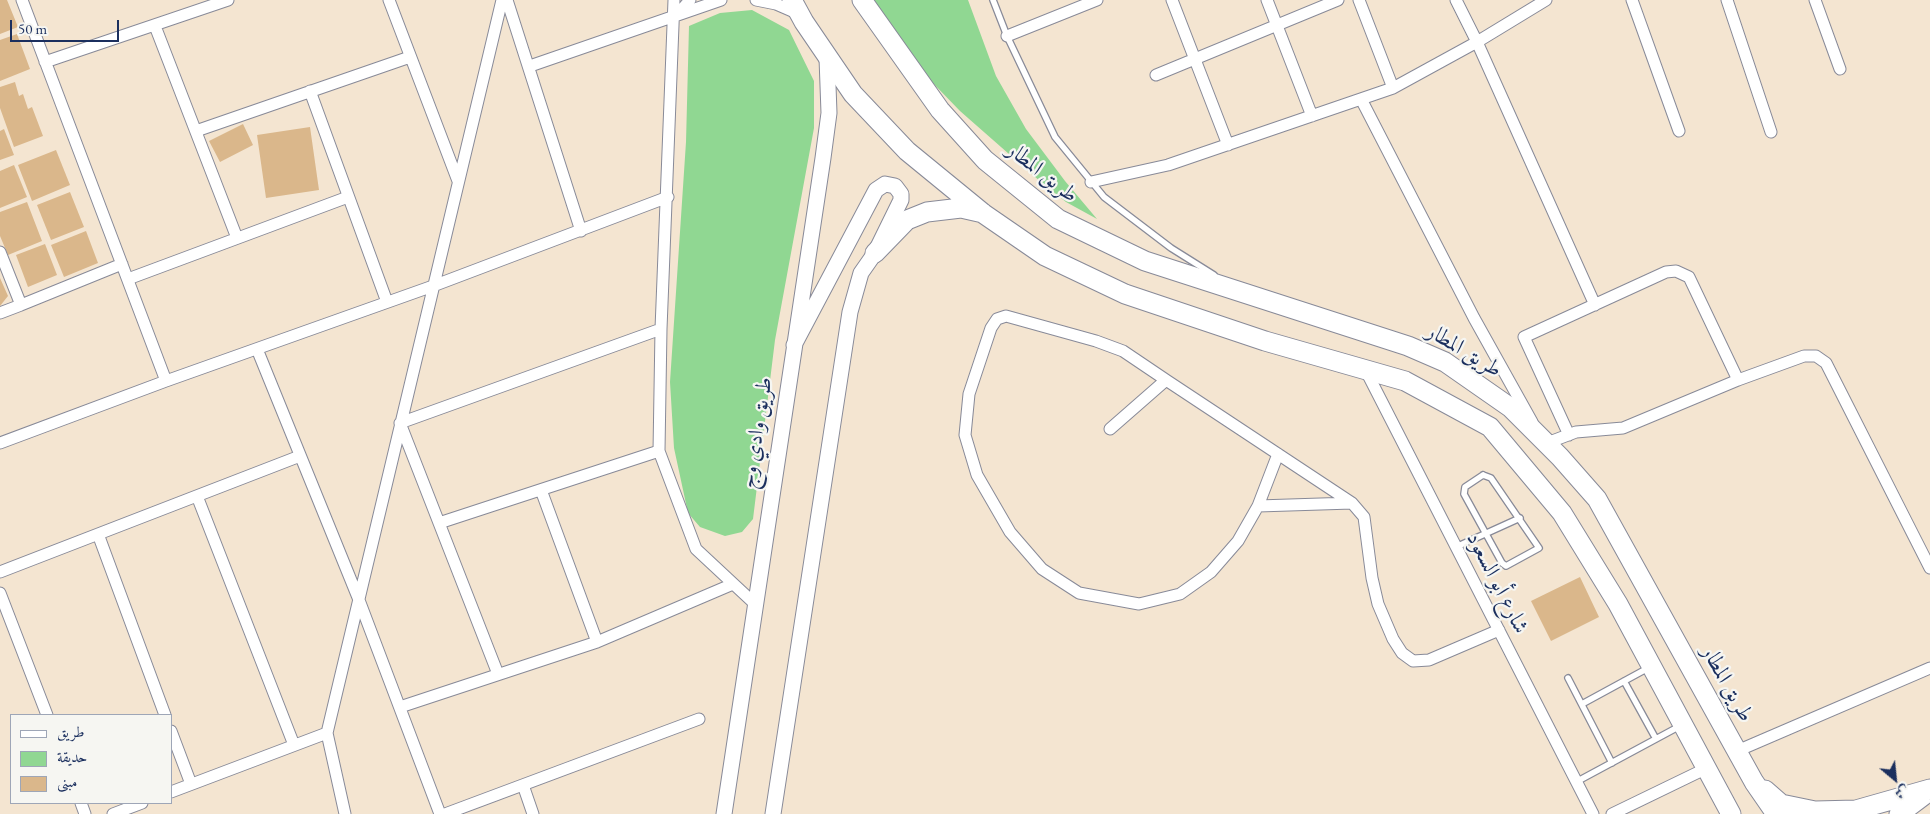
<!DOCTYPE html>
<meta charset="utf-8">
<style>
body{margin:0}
#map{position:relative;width:1930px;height:814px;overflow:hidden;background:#f4e5d1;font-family:"EB Garamond",Amiri,serif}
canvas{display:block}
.legend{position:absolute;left:10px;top:714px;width:162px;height:90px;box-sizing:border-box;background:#f6f6f2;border:1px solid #9ea6b7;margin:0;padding:6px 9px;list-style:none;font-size:15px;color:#1b2f5e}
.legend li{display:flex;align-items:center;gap:10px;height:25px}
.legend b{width:25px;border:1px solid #9ea6b7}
.north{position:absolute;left:1870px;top:754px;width:50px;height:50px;-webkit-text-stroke:4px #f6f6f2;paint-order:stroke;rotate:152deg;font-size:14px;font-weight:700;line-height:20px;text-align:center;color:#1b2f5e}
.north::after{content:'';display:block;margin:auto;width:18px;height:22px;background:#1b2f5e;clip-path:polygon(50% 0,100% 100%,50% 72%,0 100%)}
.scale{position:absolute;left:10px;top:20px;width:109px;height:22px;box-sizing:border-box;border:2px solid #1b2f5e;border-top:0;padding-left:6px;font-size:15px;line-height:18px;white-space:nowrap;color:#1b2f5e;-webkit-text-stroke:4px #f6f6f2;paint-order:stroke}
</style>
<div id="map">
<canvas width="1930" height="814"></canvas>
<ul class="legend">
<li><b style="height:6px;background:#fff"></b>طريق</li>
<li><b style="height:14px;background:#90d792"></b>حديقة</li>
<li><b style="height:14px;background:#dab78b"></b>مبنى</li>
</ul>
<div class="north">ش</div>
<div class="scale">50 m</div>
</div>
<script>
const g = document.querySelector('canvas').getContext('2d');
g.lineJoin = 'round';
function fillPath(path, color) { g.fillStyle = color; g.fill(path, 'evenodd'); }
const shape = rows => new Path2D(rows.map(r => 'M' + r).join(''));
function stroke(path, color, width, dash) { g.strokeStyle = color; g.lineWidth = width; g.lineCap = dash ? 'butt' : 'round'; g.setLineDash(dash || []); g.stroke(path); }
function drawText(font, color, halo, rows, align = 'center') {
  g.font = font + ' "EB Garamond",Amiri,serif'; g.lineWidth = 4.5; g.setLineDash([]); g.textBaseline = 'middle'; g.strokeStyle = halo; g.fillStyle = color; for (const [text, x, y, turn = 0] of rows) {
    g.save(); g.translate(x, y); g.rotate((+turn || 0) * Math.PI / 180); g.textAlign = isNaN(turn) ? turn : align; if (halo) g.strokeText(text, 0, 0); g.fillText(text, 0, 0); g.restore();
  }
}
const green = shape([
 [871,0,968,0,996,76,1026,129,1065,181,1097,219,1066,202,1042,183,960,111,929,79],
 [752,10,789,30,814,81,814,128,775,340,753,519,742,532,725,536,700,527,688,513,674,448,670,382,686,142,689,26,720,13]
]);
const building = shape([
 [0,0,7,0,18,27,0,34],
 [17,34,30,69,0,81,0,40],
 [15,82,19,96,23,94,28,109,32,107,43,136,14,147,0,108,0,87],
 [243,124,253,145,220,162,209,141],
 [310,127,319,190,266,198,257,135],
 [4,129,14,155,0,160,0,131],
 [56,150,70,185,32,201,18,165],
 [14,165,27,197,0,208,0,171],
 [70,192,84,227,51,240,37,205],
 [27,202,42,241,8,255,0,236,0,212],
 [86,231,98,263,64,277,51,245],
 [45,244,57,275,28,287,16,255],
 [0,278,8,296,0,306],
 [1580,577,1599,617,1551,641,1531,601]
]);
const service = shape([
 [993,0,1007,36,1055,137,1104,197,1171,248,1214,275],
 [1483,475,1491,478,1539,548,1506,566,1502,563,1464,494,1465,487,1483,475],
 [1456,547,1520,518],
 [1568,678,1612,763],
 [1624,681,1656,739],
 [1582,704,1650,667],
 [1576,782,1680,726]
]);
const minor = shape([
 [22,0,166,381],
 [389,0,458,181],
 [507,0,581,231],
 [674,0,661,329,659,451,696,549,755,604],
 [756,0,776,4,799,14],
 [1172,0,1228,145],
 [1267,0,1312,116],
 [1359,0,1393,88],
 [1456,0,1477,42,1546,0],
 [1632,0,1679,131],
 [1727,0,1771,132],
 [1815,0,1840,69],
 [676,16,690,0],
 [155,26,237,238],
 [1007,36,1097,0],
 [45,62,228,0],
 [530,66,721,0],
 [1156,75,1338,0],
 [310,91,387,302],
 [1361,99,1474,318,1532,422],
 [196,131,410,57],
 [1091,182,1168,165,1393,88,1477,42,1595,305],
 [0,252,21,305,0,313],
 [128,279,348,197],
 [21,305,122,264],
 [257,349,359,600,440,814],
 [1365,369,1593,814],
 [1166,380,1123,351,1096,341,1006,316,997,319,991,328,969,394,965,435,977,475,1010,532,1042,569,1079,593,1139,604,1180,594,1211,572,1238,541,1258,506,1278,454],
 [1110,429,1166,380,1352,503,1364,517,1372,578,1378,604,1393,639,1402,653,1413,661,1429,660,1499,630],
 [1569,435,1524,337,1666,272,1676,271,1689,277,1738,380],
 [0,443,166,381,433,286,668,197],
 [1547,443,1576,432,1623,428,1738,380,1804,356,1816,356,1826,363,1930,568],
 [541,490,597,642],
 [197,496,294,745],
 [1258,506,1352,503],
 [439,523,659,451],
 [98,534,165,715],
 [0,572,300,456],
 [0,593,47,715],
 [498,674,400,423,661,329],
 [400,707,597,642,733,584],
 [171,731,191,784],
 [1737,751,1930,668],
 [523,785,533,814],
 [171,792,327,733],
 [81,803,85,814],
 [113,814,142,803],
 [345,814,327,733,502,0],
 [445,814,699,719],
 [1612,814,1707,768]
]);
const tertiary = shape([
 [724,814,823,158,829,113,827,58],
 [773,814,850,312,861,273,875,253,901,200,901,194,895,186,885,184,876,190,794,345]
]);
const primary = shape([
 [792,0,804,22,853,94,907,151,984,214,1045,256,1125,294,1265,341,1405,381,1490,427,1562,513,1618,604,1731,814],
 [862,0,940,110,985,160,1058,219,1145,261,1408,346,1445,362,1511,408,1560,457,1597,499,1754,782,1776,814],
 [875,253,907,220,927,212,961,208,983,213],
 [1765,790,1781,804,1815,811,1856,810,1930,789],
 [1899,814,1923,796]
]);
const streetNames = [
 ["طريق المطار",1042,173,38],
 ["طريق المطار",1464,351,31],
 ["طريق وادي وج",757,433,-81],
 ["شارع أبو السعود",1497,583,63],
 ["طريق المطار",1727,684,61]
];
fillPath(green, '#90d792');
fillPath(building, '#dab78b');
stroke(service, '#888a98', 8);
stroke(minor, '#888a98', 13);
stroke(tertiary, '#888a98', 17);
stroke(primary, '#888a98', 21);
stroke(service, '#fff', 5.5);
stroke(minor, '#fff', 11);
stroke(tertiary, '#fff', 15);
stroke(primary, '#fff', 19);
drawText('22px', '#1b2f5e', '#f6f6f2', streetNames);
</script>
